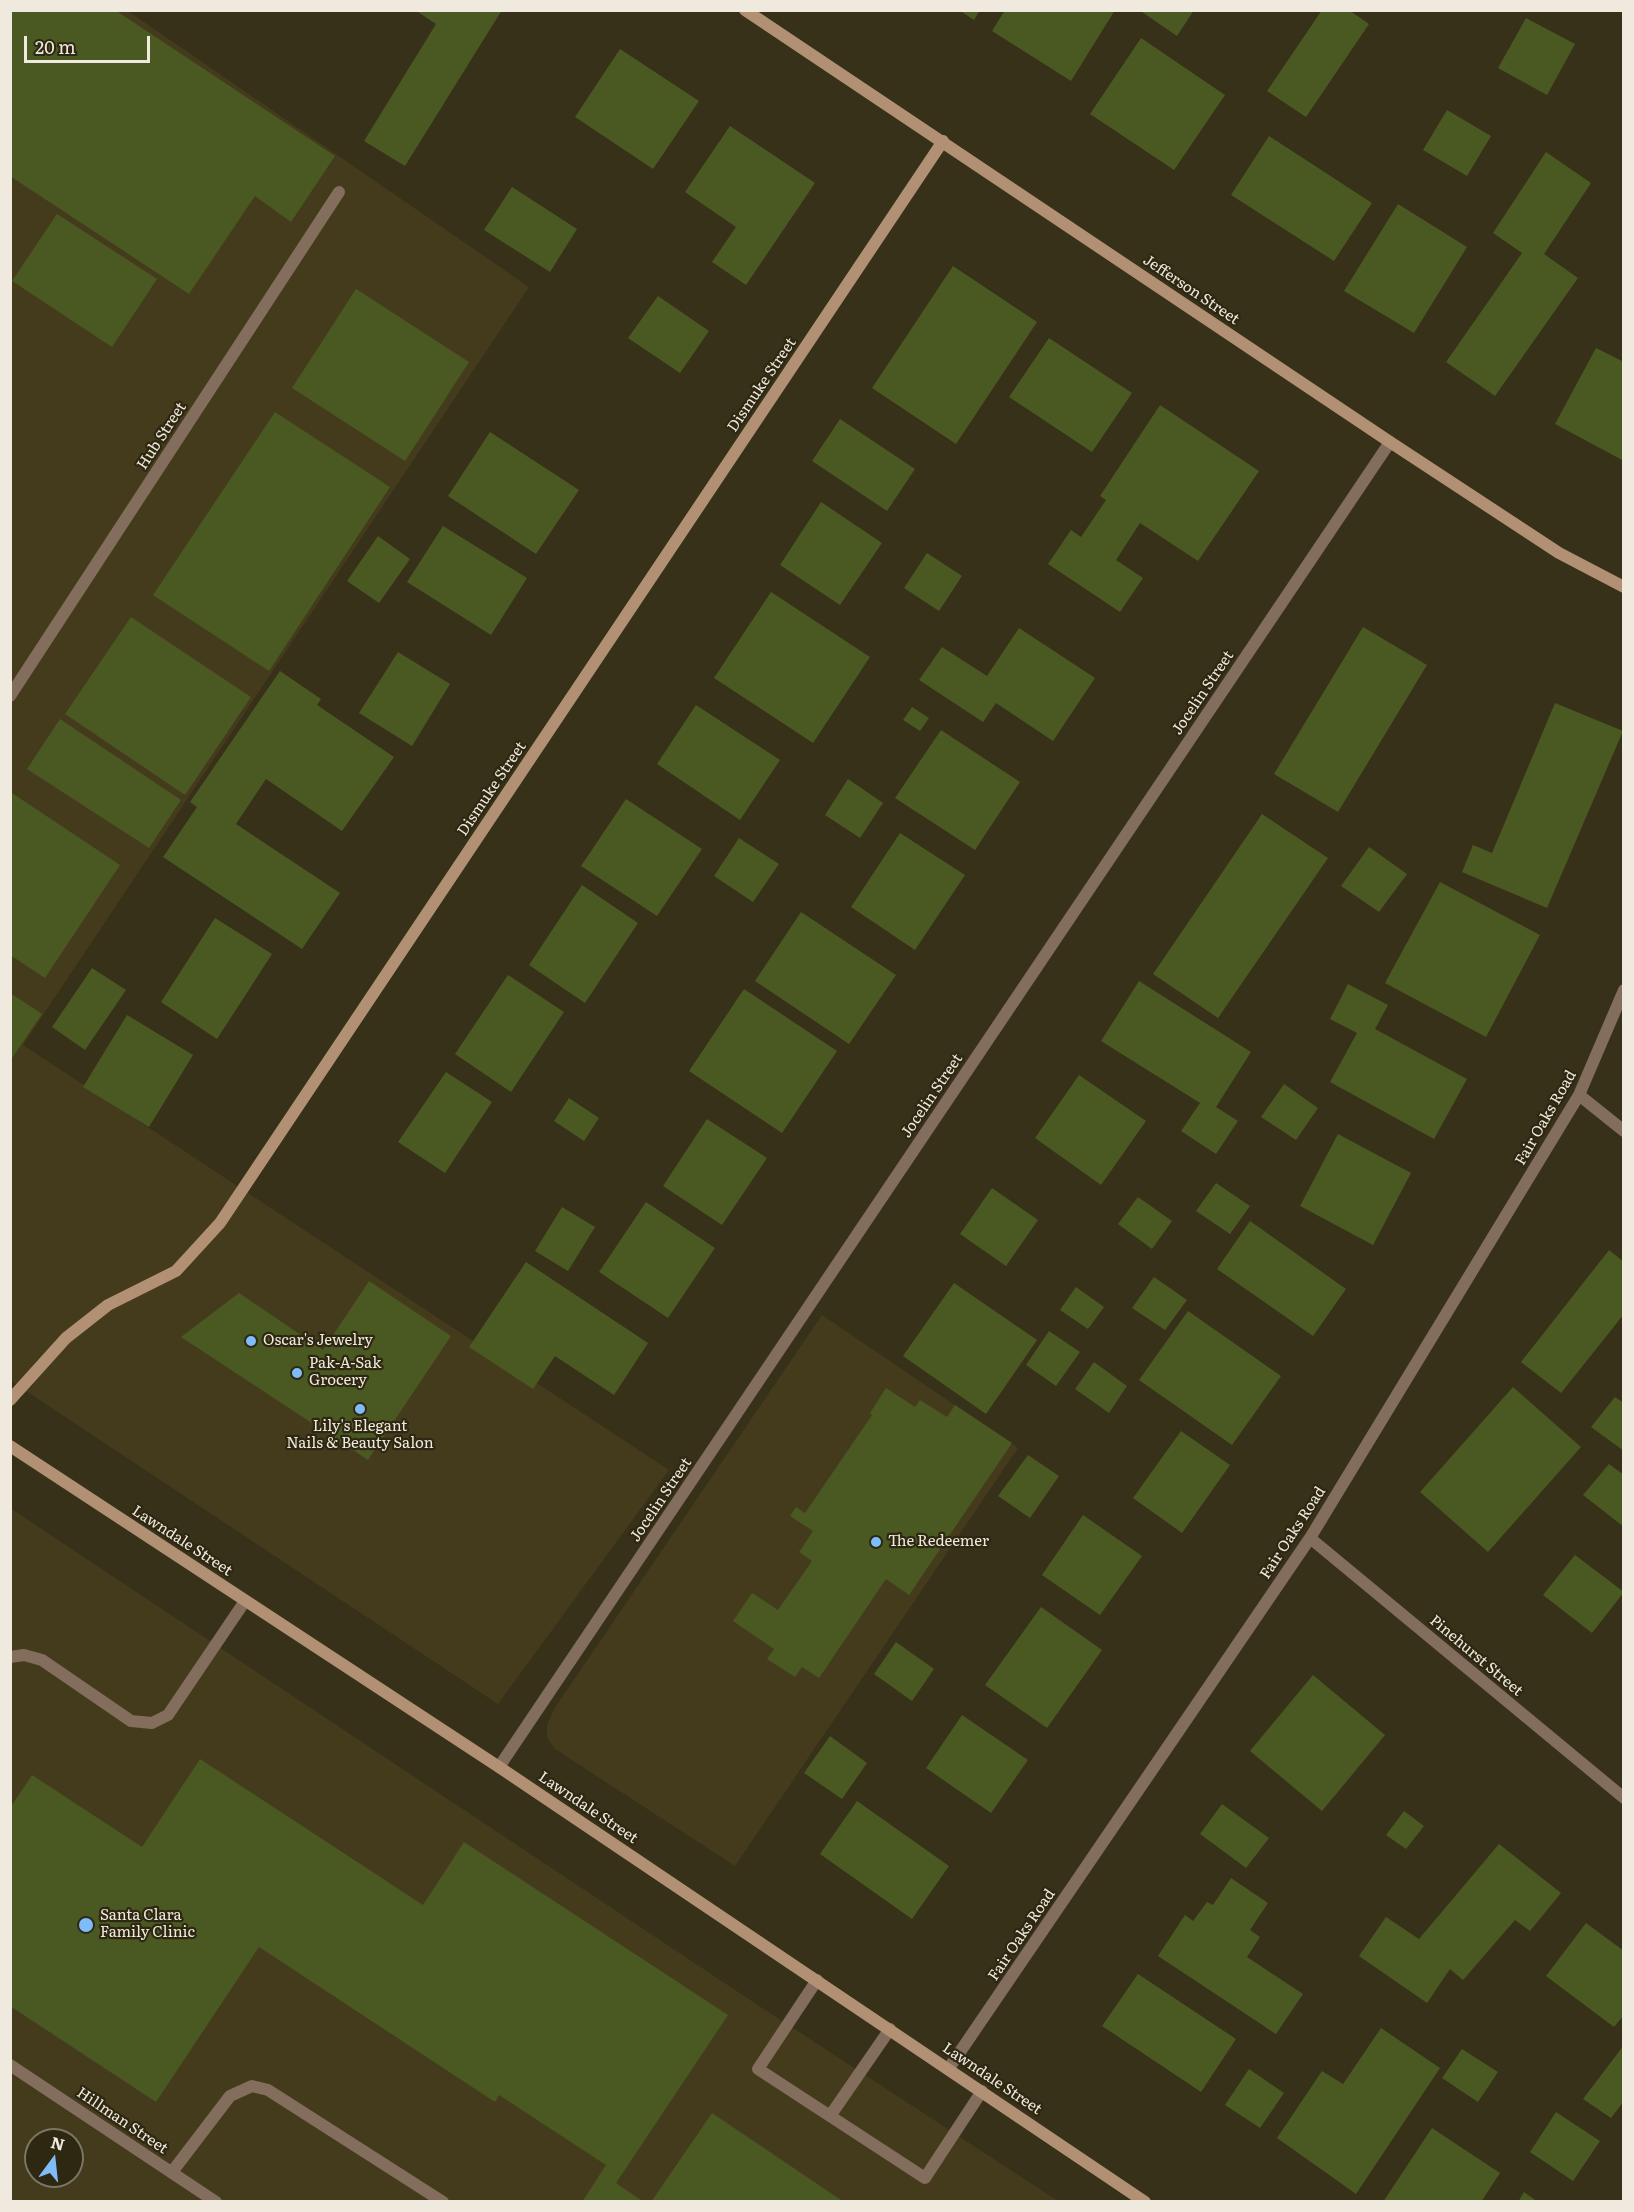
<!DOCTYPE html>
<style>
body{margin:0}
#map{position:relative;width:1634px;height:2212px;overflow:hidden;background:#38311a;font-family:Literata,serif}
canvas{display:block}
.frame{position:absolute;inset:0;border:12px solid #efeadd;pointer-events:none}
.north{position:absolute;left:24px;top:2128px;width:60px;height:60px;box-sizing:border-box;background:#2e2711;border:2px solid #7b7563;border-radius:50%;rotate:15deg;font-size:16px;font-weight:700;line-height:24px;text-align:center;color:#efeadd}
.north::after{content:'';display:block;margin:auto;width:21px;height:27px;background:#7fbdfa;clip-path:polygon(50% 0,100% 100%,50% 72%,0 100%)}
.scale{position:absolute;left:24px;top:36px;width:126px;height:27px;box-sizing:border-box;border:3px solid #efeadd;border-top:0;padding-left:8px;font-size:18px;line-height:21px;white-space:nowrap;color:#efeadd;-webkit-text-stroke:4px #2e2711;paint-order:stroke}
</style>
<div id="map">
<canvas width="1634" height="2212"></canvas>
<div class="frame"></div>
<div class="north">N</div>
<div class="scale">20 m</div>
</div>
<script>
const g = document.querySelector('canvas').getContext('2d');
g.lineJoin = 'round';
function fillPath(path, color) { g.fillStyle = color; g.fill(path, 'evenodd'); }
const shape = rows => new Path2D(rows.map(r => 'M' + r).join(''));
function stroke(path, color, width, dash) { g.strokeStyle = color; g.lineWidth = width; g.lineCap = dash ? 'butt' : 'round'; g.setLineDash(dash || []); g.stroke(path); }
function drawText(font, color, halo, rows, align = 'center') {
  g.font = font + ' Literata,serif'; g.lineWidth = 4.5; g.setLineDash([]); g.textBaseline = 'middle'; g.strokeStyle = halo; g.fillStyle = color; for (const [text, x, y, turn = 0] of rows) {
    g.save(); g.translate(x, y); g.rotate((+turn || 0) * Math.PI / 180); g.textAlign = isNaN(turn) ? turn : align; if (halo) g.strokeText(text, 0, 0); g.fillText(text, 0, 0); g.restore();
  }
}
const built = shape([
 [10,11,128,11,529,287,23,1045,669,1470,498,1704,11,1381],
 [822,1315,1018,1448,735,1866,555,1749,547,1737,547,1725,554,1709],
 [10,1508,741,1994,1058,2201,11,2201],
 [36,2140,72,2140,72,2176,36,2176]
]);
const building = shape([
 [10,10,115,10,335,156,291,222,255,196,189,294,10,176],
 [415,10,502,10,405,166,364,141,436,24],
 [959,10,980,10,974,20],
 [1005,10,1115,10,1071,81,992,31],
 [1139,10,1194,10,1177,36],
 [1322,10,1349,10,1369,24,1306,117,1267,91],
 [1526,18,1575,44,1547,95,1498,68],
 [1141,38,1225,95,1174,170,1090,114],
 [620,49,699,101,653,169,575,117],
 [1447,110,1491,136,1467,176,1423,150],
 [730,126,815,183,746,285,712,262,736,227,685,192],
 [1269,136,1372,203,1334,261,1231,195],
 [1546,152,1591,183,1544,254,1578,278,1495,396,1446,362,1522,253,1493,233],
 [512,187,577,229,550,272,484,230],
 [1398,204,1467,247,1414,333,1344,291],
 [57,214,157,279,112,347,12,281],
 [953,266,1037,322,956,444,872,388],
 [356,289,469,362,405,461,292,388],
 [658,296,709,331,680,373,628,338],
 [1049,338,1132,393,1092,452,1009,397],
 [1596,348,1624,362,1624,461,1555,424],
 [1160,405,1259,471,1198,561,1140,523,1116,560,1143,578,1120,612,1048,564,1071,530,1081,537,1106,500,1100,496],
 [275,412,390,487,269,671,153,595],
 [840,419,915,469,887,511,812,461],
 [490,432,579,490,536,554,448,496],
 [821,502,882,543,840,605,780,565],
 [443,526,527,578,491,635,407,582],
 [378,536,410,559,379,603,347,581],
 [927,553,962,576,939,611,904,588],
 [771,592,870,657,813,743,714,678],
 [131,617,251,697,185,795,65,714],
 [1363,627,1427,665,1338,812,1274,774],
 [1019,628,1095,678,1053,741,996,703,983,722,919,680,942,647,987,676],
 [398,652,450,684,412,746,359,713],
 [280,671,321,699,317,705,394,757,342,831,266,779,236,824,340,893,302,949,163,857,197,807,190,802],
 [1555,703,1623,731,1547,908,1462,872,1473,845,1492,853],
 [696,705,780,760,740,820,657,764],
 [912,707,929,718,920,731,903,720],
 [60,719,181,800,149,848,27,769],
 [941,730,1020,782,975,850,895,798],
 [848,779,883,803,860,838,825,815],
 [12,793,120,865,45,978,10,955],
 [626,799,702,849,657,916,581,866],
 [1262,814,1328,858,1218,1018,1153,974],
 [900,833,965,875,915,950,851,907],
 [739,838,779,864,753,902,714,876],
 [1369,847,1407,874,1379,912,1341,886],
 [1440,882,1540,935,1486,1037,1385,983],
 [582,885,638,923,585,1003,529,965],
 [801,912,896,975,849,1044,755,981],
 [215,918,272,954,217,1039,161,1002],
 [92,968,126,990,85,1050,52,1027],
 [508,975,564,1012,511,1092,455,1054],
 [1139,981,1251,1052,1216,1107,1238,1121,1216,1154,1181,1131,1200,1103,1101,1041],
 [1348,984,1388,1005,1375,1029,1467,1079,1434,1139,1330,1082,1357,1033,1330,1019],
 [744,989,837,1051,782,1133,689,1071],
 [10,993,42,1014,10,1061],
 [127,1015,193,1055,149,1127,83,1087],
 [446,1072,492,1102,445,1173,398,1142],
 [1079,1075,1146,1121,1101,1185,1035,1138],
 [1284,1084,1318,1108,1296,1140,1261,1117],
 [569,1098,599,1118,584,1141,554,1121],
 [707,1119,767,1158,722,1225,663,1186],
 [1338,1134,1411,1173,1373,1245,1300,1206],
 [1216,1183,1250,1206,1230,1234,1196,1211],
 [992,1188,1038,1220,1006,1266,960,1234],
 [1138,1197,1172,1221,1152,1249,1118,1224],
 [646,1202,715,1248,668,1318,599,1272],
 [562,1207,595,1227,568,1271,535,1251],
 [1250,1221,1346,1289,1313,1336,1217,1269],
 [1609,1250,1624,1262,1624,1314,1561,1393,1521,1362],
 [526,1262,648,1343,614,1395,555,1356,533,1389,469,1347],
 [1154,1277,1187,1300,1165,1330,1132,1308],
 [369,1281,451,1336,368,1460,181,1337,239,1293,323,1350],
 [954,1283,1037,1340,986,1414,903,1356],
 [1076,1287,1104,1307,1088,1329,1060,1310],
 [1188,1311,1281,1376,1232,1445,1139,1380],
 [1049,1331,1080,1352,1056,1386,1026,1365],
 [1094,1362,1127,1386,1109,1413,1075,1389],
 [1513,1387,1581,1447,1488,1552,1420,1492],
 [886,1388,915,1407,920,1400,947,1417,955,1405,1012,1443,909,1595,886,1579,819,1678,802,1667,795,1677,767,1659,774,1649,733,1621,752,1593,778,1610,812,1561,799,1552,813,1531,790,1516,796,1507,805,1513,872,1415,870,1413],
 [1615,1397,1624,1403,1624,1451,1591,1427],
 [1181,1431,1230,1465,1182,1533,1133,1498],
 [1028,1455,1059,1476,1030,1518,998,1496],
 [1609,1464,1624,1475,1624,1527,1583,1495],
 [1083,1515,1142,1556,1100,1615,1042,1575],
 [1575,1555,1624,1592,1592,1633,1543,1595],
 [1041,1607,1102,1650,1047,1728,985,1685],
 [896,1642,934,1669,912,1701,874,1674],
 [1313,1675,1385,1735,1322,1811,1250,1751],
 [962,1715,1028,1760,991,1813,926,1768],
 [830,1736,867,1763,842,1799,804,1773],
 [200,1759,423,1905,464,1842,728,2015,616,2183,644,2202,582,2202,606,2165,499,2095,495,2102,259,1947,156,2102,10,2006,10,1808,32,1775,142,1847],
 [857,1801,949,1866,912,1919,820,1854],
 [1222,1804,1269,1838,1246,1868,1200,1834],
 [1404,1811,1424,1826,1406,1849,1386,1835],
 [1499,1844,1561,1893,1530,1931,1515,1920,1463,1980,1450,1969,1427,2003,1359,1956,1386,1917,1419,1939],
 [1231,1878,1268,1903,1250,1930,1260,1937,1247,1957,1303,1994,1276,2034,1158,1956,1185,1915,1193,1921,1207,1902,1213,1905],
 [1586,1923,1624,1951,1624,2015,1614,2027,1546,1976],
 [1138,1974,1236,2039,1201,2092,1102,2026],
 [1381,2028,1440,2068,1356,2194,1277,2138,1322,2071,1343,2084],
 [1624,2045,1624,2101,1611,2118,1583,2099],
 [1462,2049,1498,2072,1478,2102,1442,2078],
 [1249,2069,1284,2093,1260,2128,1225,2105],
 [1556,2112,1600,2141,1573,2181,1530,2152],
 [712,2113,844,2202,651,2202],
 [1432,2128,1500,2173,1481,2202,1383,2202],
 [1524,2192,1538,2202,1518,2202]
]);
const lane = shape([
 [10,1657,24,1655,42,1660,131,1721,152,1723,168,1715,245,1601],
 [817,1980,758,2069,925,2178,982,2091],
 [830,2116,890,2029],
 [172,2172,230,2096,252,2086,268,2090,443,2202]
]);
const street = shape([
 [10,696,339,192],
 [1579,1095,1624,1131],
 [1310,1538,1624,1798],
 [499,1767,1390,442],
 [10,2065,216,2202],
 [949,2068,1310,1538,1579,1095,1624,990]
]);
const secondary = shape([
 [745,10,1390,442,1559,553,1624,587],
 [10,1400,66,1338,108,1305,176,1271,220,1223,943,141],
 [10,1446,499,1767,1145,2202]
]);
const markers = [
 [251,1341,6,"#7fbdfa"],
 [297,1373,6,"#7fbdfa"],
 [360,1409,6,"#7fbdfa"],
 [876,1542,6,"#7fbdfa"],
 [86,1925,8,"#7fbdfa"]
];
const streetNames = [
 ["Jefferson Street",1191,290,34],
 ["Dismuke Street",762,385,-56],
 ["Hub Street",162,436,-57],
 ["Jocelin Street",1203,693,-56],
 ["Dismuke Street",492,789,-56],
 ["Jocelin Street",932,1096,-56],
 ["Fair Oaks Road",1546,1118,-60],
 ["Jocelin Street",661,1500,-56],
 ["Fair Oaks Road",1293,1533,-57],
 ["Lawndale Street",182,1541,33],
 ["Pinehurst Street",1476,1656,40],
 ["Lawndale Street",588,1808,34],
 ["Fair Oaks Road",1022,1935,-56],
 ["Lawndale Street",992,2079,34],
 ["Hillman Street",122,2121,34]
];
const poiNames = [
 ["Oscar's Jewelry",263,1341],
 ["Pak-A-Sak",309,1364],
 ["Grocery",309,1381],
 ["Lily's Elegant",360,1427,"center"],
 ["Nails & Beauty Salon",360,1444,"center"],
 ["The Redeemer",888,1542],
 ["Santa Clara",100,1916],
 ["Family Clinic",100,1933]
];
fillPath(built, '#443b1c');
fillPath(building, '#495921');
stroke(lane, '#836e5d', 12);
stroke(street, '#836e5d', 12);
stroke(secondary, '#b19074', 12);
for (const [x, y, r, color] of markers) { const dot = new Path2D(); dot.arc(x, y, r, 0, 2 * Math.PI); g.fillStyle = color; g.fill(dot); stroke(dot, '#2e2711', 2); }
drawText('15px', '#efeadd', '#2e2711', streetNames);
drawText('15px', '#efeadd', '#2e2711', poiNames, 'left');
</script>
